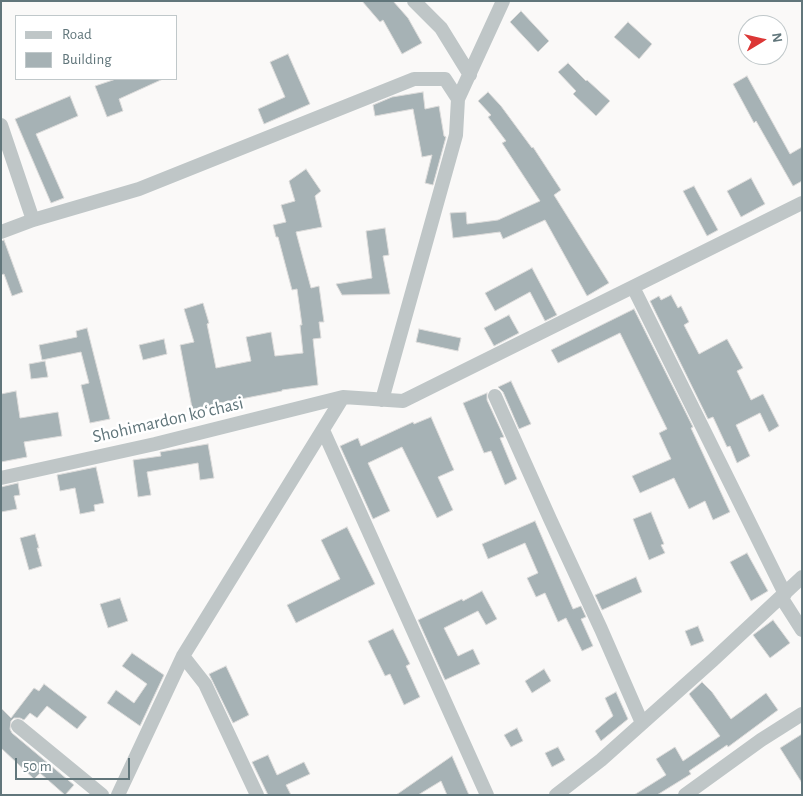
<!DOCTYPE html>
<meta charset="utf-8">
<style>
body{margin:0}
#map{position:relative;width:803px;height:796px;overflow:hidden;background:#faf9f8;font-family:"Alegreya Sans",sans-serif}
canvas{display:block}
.frame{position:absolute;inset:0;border:2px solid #61767b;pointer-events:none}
.legend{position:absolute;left:15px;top:15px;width:162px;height:65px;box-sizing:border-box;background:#fff;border:1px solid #c0c8ca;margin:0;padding:6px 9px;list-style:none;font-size:15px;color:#61767b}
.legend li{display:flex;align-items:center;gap:10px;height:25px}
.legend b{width:25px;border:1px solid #c0c8ca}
.north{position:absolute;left:738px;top:15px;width:50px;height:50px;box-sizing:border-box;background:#fff;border:1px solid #c0c8ca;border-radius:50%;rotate:81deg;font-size:14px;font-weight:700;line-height:20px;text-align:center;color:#61767b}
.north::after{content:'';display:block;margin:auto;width:18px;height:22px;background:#dc3736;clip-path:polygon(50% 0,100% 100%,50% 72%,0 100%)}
.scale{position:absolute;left:15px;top:758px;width:115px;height:22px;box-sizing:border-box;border:2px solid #61767b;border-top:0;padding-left:6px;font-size:15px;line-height:18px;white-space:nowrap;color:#61767b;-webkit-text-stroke:4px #fff;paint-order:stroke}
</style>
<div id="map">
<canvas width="803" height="796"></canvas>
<div class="frame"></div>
<ul class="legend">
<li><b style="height:6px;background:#bfc6c7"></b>Road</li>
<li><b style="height:14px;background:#a6b2b5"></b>Building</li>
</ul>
<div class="north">N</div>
<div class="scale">50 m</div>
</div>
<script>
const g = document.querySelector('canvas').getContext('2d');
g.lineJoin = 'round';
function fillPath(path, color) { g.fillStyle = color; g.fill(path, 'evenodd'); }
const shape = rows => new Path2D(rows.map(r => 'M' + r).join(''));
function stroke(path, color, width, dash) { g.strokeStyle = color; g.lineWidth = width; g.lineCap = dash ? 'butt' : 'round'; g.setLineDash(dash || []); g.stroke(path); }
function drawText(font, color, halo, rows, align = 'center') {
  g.font = font + ' "Alegreya Sans",sans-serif'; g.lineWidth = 5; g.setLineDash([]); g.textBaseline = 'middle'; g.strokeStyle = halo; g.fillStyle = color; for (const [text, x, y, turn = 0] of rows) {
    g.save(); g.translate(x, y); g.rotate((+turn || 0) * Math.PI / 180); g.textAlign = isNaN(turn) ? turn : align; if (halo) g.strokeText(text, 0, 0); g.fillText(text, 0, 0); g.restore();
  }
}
const building = shape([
 [362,1,393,1,408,18,422,43,402,54,383,20,380,22,362,1],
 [521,11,549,41,538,52,510,22,521,11],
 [628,22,652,44,639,59,614,37,628,22],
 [288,54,310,104,264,124,258,109,285,97,270,62,288,54],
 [568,63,586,81,587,80,610,101,596,116,573,94,576,91,558,72,568,63],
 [747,76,790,154,802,147,802,181,793,186,756,121,754,123,733,84,747,76],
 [116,79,163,79,119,99,123,111,107,117,95,86,116,79],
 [423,92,425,109,439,106,444,136,446,137,433,185,425,183,432,155,422,157,413,109,375,116,373,105,392,97,423,92],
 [488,92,501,106,532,148,533,147,561,190,554,195,609,283,587,296,545,220,503,239,500,232,453,238,450,213,466,212,467,224,498,220,540,201,502,143,506,141,488,117,491,115,478,101,488,92],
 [70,96,78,116,36,134,64,198,51,203,15,119,70,96],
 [306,169,321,191,315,196,322,227,296,232,311,288,319,286,324,322,319,322,321,338,313,339,318,385,282,390,282,391,210,405,211,410,193,413,180,345,194,342,184,309,203,303,209,323,207,324,216,368,251,361,246,337,271,332,275,356,303,353,300,325,302,325,297,289,292,290,278,237,276,237,273,225,286,222,281,205,295,201,289,181,306,169],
 [751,178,765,204,741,217,727,191,751,178],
 [694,186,718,230,707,236,683,191,694,186],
 [385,228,389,255,383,256,390,294,342,295,336,284,372,278,366,231,385,228],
 [4,240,23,292,12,296,4,274,1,275,1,241,4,240],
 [532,268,557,315,545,321,530,292,495,311,485,293,532,268],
 [671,295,678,308,681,306,689,322,684,325,699,354,727,339,743,368,737,371,751,400,763,394,779,426,769,432,760,413,736,425,750,456,737,463,730,446,727,447,713,417,708,419,650,301,659,296,661,300,671,295],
 [634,309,693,427,691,428,730,512,713,520,705,501,689,509,674,478,640,493,632,476,671,459,659,433,667,429,620,333,558,363,551,350,634,309],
 [509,315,519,333,494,346,484,328,509,315],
 [87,328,110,419,90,423,81,385,89,383,81,352,42,360,39,345,77,337,76,331,87,328],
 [419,329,461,338,458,351,416,342,419,329],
 [164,339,167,354,143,360,139,345,164,339],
 [45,361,48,377,31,379,29,364,45,361],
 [511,381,531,424,519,429,503,392,498,387,511,381],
 [16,391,20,418,58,412,62,436,24,442,27,457,1,462,1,394,16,391],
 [487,393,487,400,504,437,500,438,517,479,505,485,491,451,484,453,463,403,487,393],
 [431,417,454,470,438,477,453,510,437,518,402,447,368,463,390,511,373,519,340,446,358,438,361,446,413,422,414,424,431,417],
 [208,444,214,478,200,480,198,463,147,472,151,495,138,497,133,460,161,456,160,452,208,444],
 [96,467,104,503,94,505,95,511,80,514,75,488,60,491,57,475,96,467],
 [18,483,20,495,14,496,17,509,1,512,1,487,18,483],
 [651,512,664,544,661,545,665,553,649,560,633,519,651,512],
 [535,521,573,609,581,606,586,617,581,619,593,646,582,651,566,618,558,622,545,593,536,597,527,578,538,573,525,543,488,559,482,544,535,521],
 [347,527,375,584,296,623,287,605,340,579,321,540,347,527],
 [35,534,39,548,37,548,42,566,29,570,20,538,35,534],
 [747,553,768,591,751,601,730,562,747,553],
 [636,577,642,592,602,610,595,595,636,577],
 [482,591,497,619,486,625,478,611,444,628,458,656,473,649,480,664,445,680,418,620,462,599,463,601,482,591],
 [120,598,128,621,108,628,100,604,120,598],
 [773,620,790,643,770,658,753,635,773,620],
 [698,626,704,641,691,646,685,631,698,626],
 [393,629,410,664,406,666,420,697,404,705,390,674,385,676,368,641,393,629],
 [132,653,164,675,140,726,107,703,116,690,134,703,147,684,122,666,132,653],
 [226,666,249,715,233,723,209,674,226,666],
 [544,669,551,681,532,693,525,681,544,669],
 [702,682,712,692,731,719,766,693,778,710,728,747,727,745,689,771,691,774,657,795,634,795,666,775,656,759,675,747,683,761,720,736,689,694,702,682],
 [44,684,87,717,77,729,47,706,37,718,30,713,24,720,20,718,14,718,11,721,10,729,12,733,74,785,65,795,40,773,34,779,1,748,1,708,11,718,34,688,39,691,44,684],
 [616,692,628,719,601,741,595,731,613,716,605,698,616,692],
 [517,728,523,741,511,747,504,735,517,728],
 [802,734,802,783,780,748,802,734],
 [558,747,565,760,552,767,545,753,558,747],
 [268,755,277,775,304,762,310,774,286,785,291,795,268,795,252,762,268,755],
 [452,756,469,795,447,795,441,781,418,795,396,795,452,756]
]);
const minor = shape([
 [414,1,441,28,470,75],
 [1,125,33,220],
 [1,232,33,220,139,189,414,79,445,79,458,99],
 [633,287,785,594],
 [495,396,550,519,601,629,642,723],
 [382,400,456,135,458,99,503,1],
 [323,430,487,795],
 [1,478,155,444,343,397,403,401,802,203],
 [781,597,802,630],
 [183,656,205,684,257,795],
 [18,726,102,795],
 [118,795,183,656,343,397],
 [556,795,601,760,713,660,802,577],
 [685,795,761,740,802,714]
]);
const streetNames = [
 ["Shohimardon koʻchasi",168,420,-13]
];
fillPath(building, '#a6b2b5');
stroke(building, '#dcdbda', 1);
stroke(minor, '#bfc6c7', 14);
drawText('18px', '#61767b', '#fff', streetNames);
</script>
